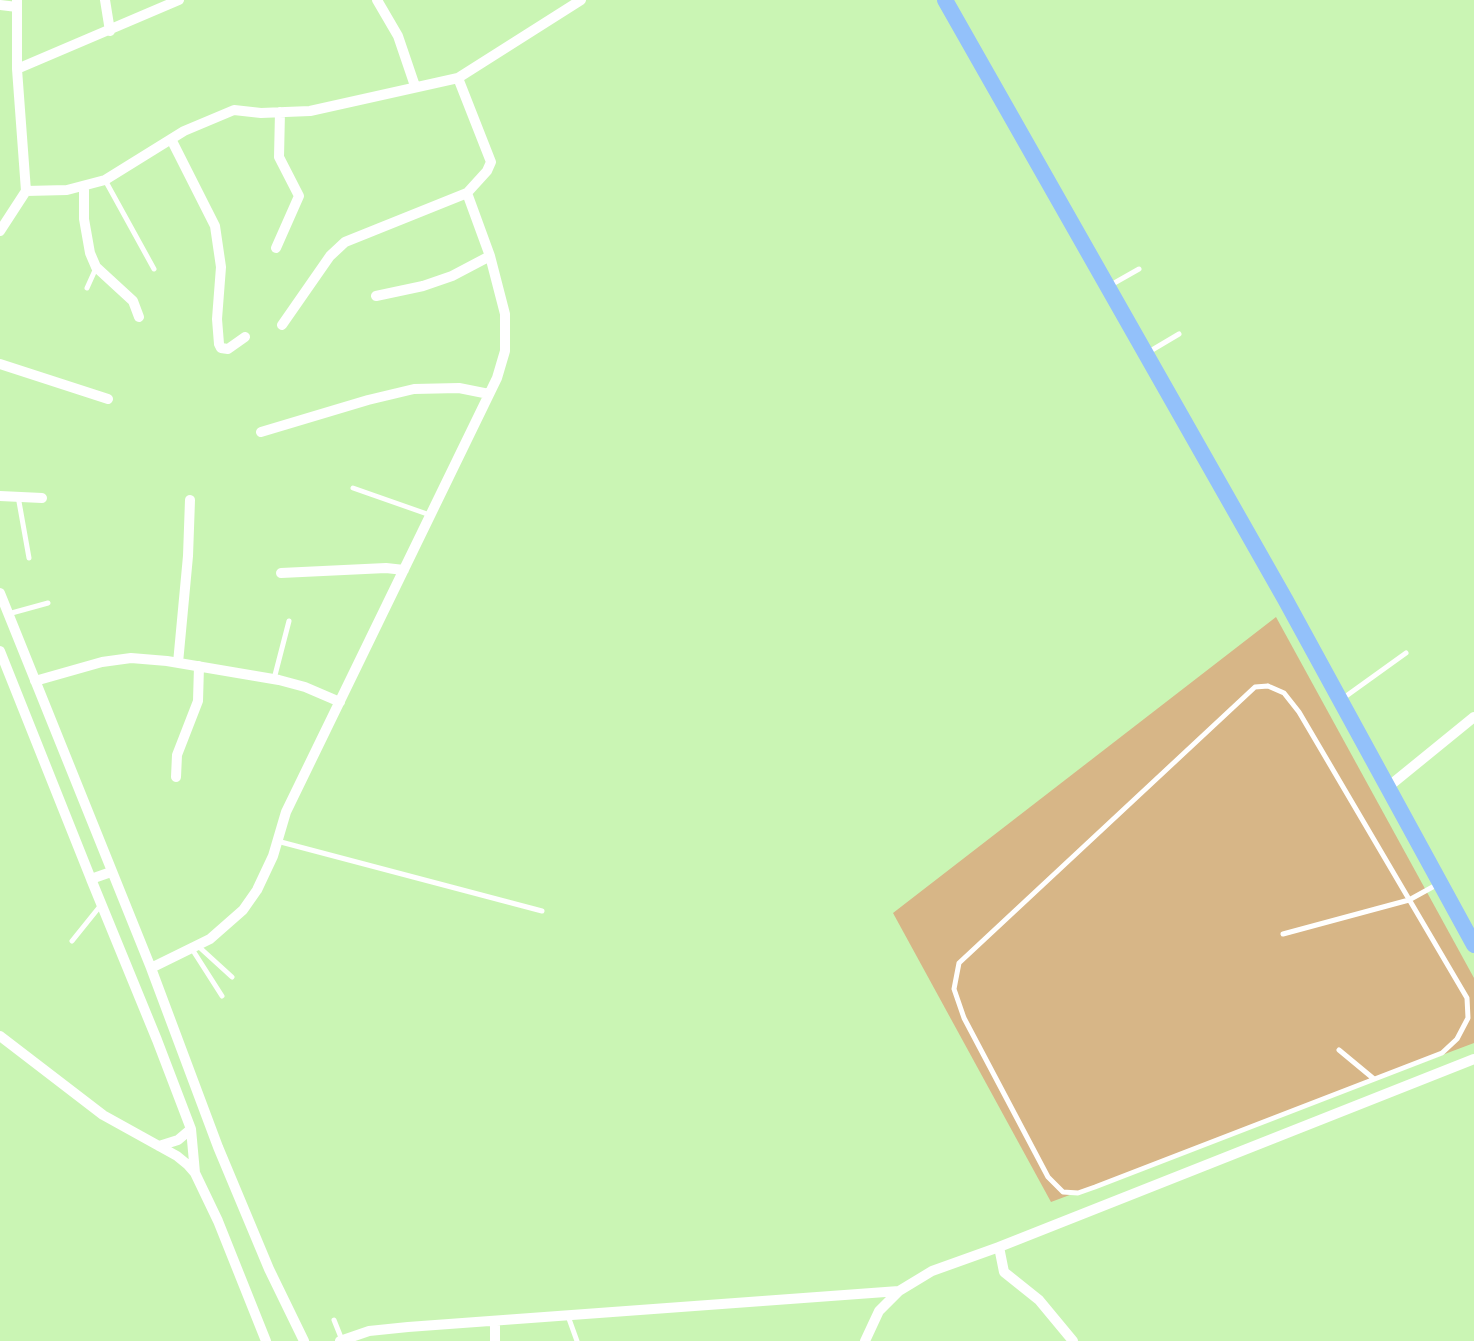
<!DOCTYPE html>
<style>
body{margin:0}
canvas{display:block;background:#caf5b4}
</style>
<canvas width="1474" height="1341"></canvas>
<script>
const g = document.querySelector('canvas').getContext('2d');
g.lineJoin = 'round';
function fillPath(path, color) { g.fillStyle = color; g.fill(path, 'evenodd'); }
const shape = rows => new Path2D(rows.map(r => 'M' + r).join(''));
function stroke(path, color, width, dash) { g.strokeStyle = color; g.lineWidth = width; g.lineCap = dash ? 'butt' : 'round'; g.setLineDash(dash || []); g.stroke(path); }
const green = shape([
 [1276,617,1474,978,1474,1043,1051,1202,893,913]
]);
const service = shape([
 [105,180,154,269],
 [1109,286,1139,269],
 [87,288,96,268],
 [1147,353,1179,334],
 [353,488,430,515],
 [18,496,29,558],
 [8,614,48,603],
 [274,679,289,621],
 [1268,686,1284,693,1299,712,1467,998,1468,1018,1457,1039,1442,1053,1095,1187,1078,1193,1063,1192,1048,1177,964,1018,954,989,959,963,1255,687,1268,686],
 [1342,699,1406,653],
 [277,841,542,911],
 [1283,934,1409,900,1438,884],
 [72,941,101,905],
 [198,946,232,977],
 [192,949,222,996],
 [1339,1050,1374,1079],
 [568,1316,577,1341],
 [334,1320,342,1340]
]);
const minor = shape([
 [17,0,17,69,179,0],
 [105,0,110,31],
 [377,0,398,36,415,86],
 [0,5,17,7],
 [17,69,26,191],
 [458,78,581,0],
 [171,139,215,226,221,267,217,319,219,344,221,348,228,349,245,337],
 [84,187,84,219,90,253,96,267,133,301,139,317],
 [0,231,26,191,67,190,105,180,184,131,234,110,261,113,310,111,458,78,491,162,487,171,467,193,490,256,505,314,505,351,497,378,286,812,273,856,257,890,243,910,210,939,151,968],
 [276,248,299,196,279,157,280,112],
 [376,296,423,286,452,276,490,256],
 [282,325,330,256,345,242,467,193],
 [0,364,108,399],
 [261,432,368,400,414,389,459,388,489,394],
 [0,496,42,498],
 [281,573,386,568,404,570],
 [0,593,151,968,218,1147,269,1269,304,1341],
 [0,651,91,879,111,872],
 [178,663,188,556,190,500],
 [35,681,102,662,131,658,167,661,279,680,305,687,340,702],
 [176,777,177,755,198,701,199,666],
 [1388,787,1474,717],
 [91,879,157,1040,191,1129,195,1173],
 [0,1036,103,1115,177,1156,188,1165,195,1173,218,1221,266,1341],
 [159,1146,178,1140,191,1129],
 [999,1247,1474,1059],
 [495,1321,495,1341],
 [340,1341,369,1331,408,1327,899,1291],
 [865,1341,879,1311,899,1291,932,1271,999,1247,1004,1272,1039,1300,1073,1341]
]);
const primary = shape([
 [945,0,1285,599,1474,945]
]);
fillPath(green, '#d7b687');
stroke(service, '#fff', 5);
stroke(minor, '#fff', 10);
stroke(primary, '#93c1fa', 16);
</script>
